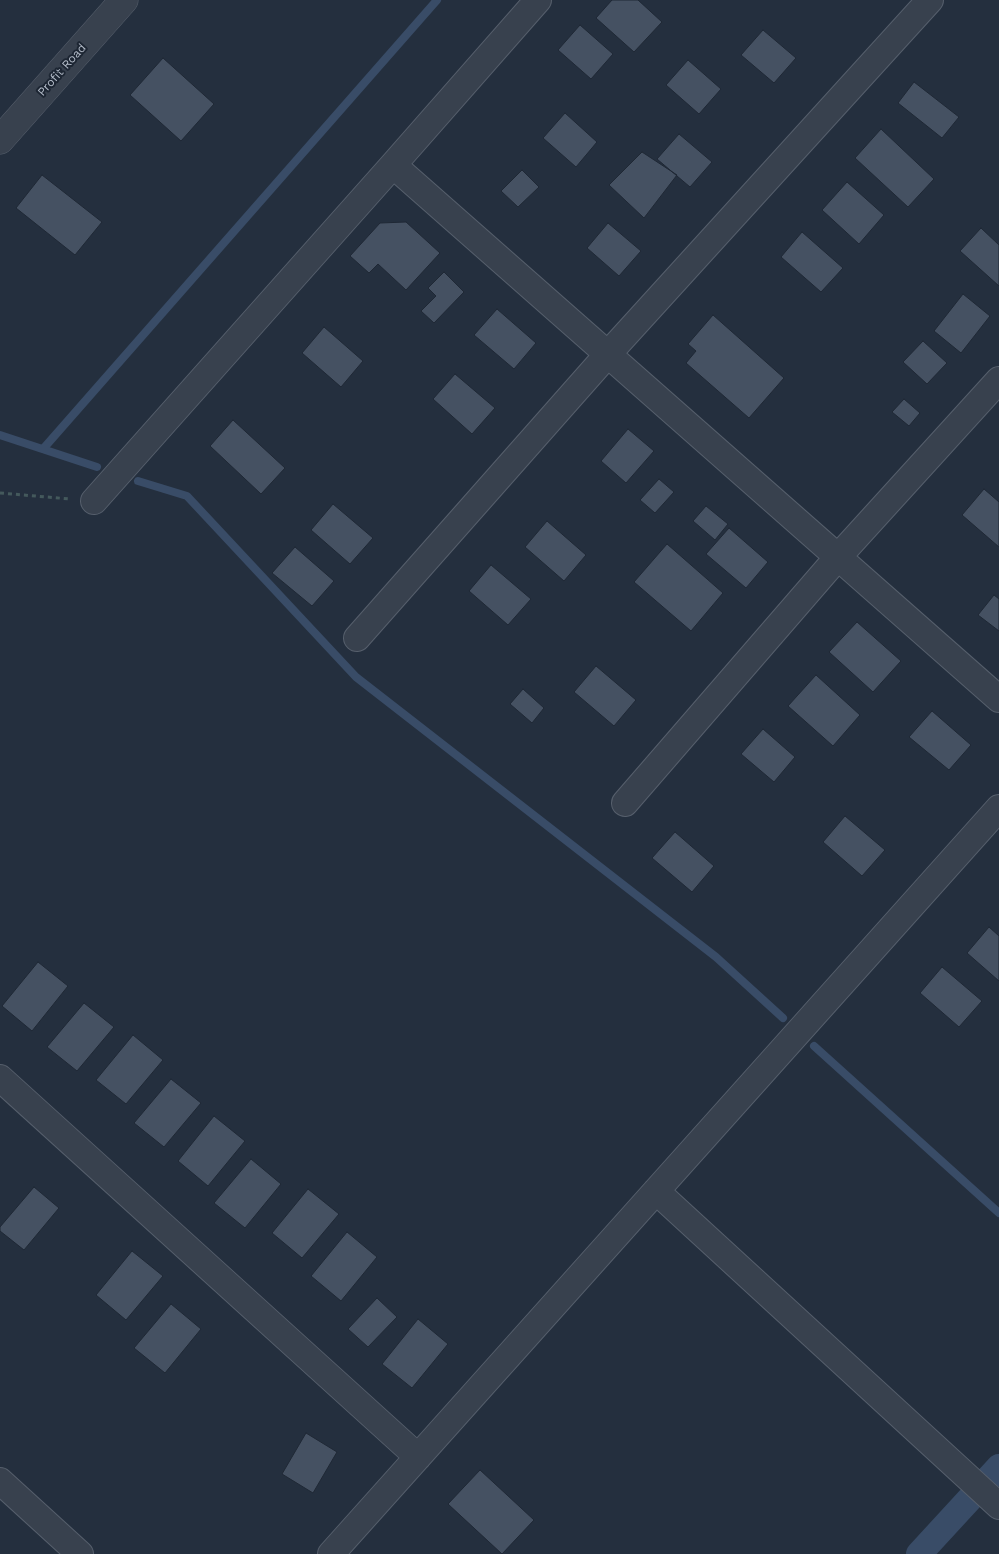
<!DOCTYPE html>
<style>
body{margin:0}
canvas{display:block;background:#242f3e}
</style>
<canvas width="999" height="1554"></canvas>
<script>
const g = document.querySelector('canvas').getContext('2d');
g.lineJoin = 'round';
const shape = rows => new Path2D(rows.map(r => 'M' + r).join(''));
function stroke(path, color, width, dash) { g.strokeStyle = color; g.lineWidth = width; g.lineCap = dash ? 'butt' : 'round'; g.setLineDash(dash || []); g.stroke(path); }
function fillPath(path, color) { g.fillStyle = color; g.fill(path, 'evenodd'); }
function drawText(font, color, halo, rows, align = 'center') {
  g.font = font + ' "Work Sans",sans-serif'; g.lineWidth = 4; g.setLineDash([]); g.textBaseline = 'middle'; g.strokeStyle = halo; g.fillStyle = color; for (const [text, x, y, turn = 0] of rows) {
    g.save(); g.translate(x, y); g.rotate((+turn || 0) * Math.PI / 180); g.textAlign = isNaN(turn) ? turn : align; if (halo) g.strokeText(text, 0, 0); g.fillText(text, 0, 0); g.restore();
  }
}
const stream = shape([
 [0,435,97,467],
 [43,449,437,0],
 [138,481,187,496,356,677,716,957,783,1018],
 [814,1046,999,1213]
]);
const canal = shape([
 [919,1554,999,1467]
]);
const building = shape([
 [612,0,638,0,662,22,634,52,596,18,612,0],
 [580,25,613,54,591,79,558,50,580,25],
 [763,30,796,58,774,83,741,55,763,30],
 [163,58,214,104,181,141,130,95,163,58],
 [688,60,721,89,699,114,666,85,688,60],
 [914,82,959,117,942,138,898,103,914,82],
 [565,113,597,142,576,167,543,138,565,113],
 [881,129,934,179,908,207,855,158,881,129],
 [679,134,712,162,690,187,657,159,679,134],
 [642,152,677,175,644,218,609,185,642,152],
 [522,170,539,187,518,207,501,191,522,170],
 [42,175,102,222,75,255,16,208,42,175],
 [847,182,884,215,859,244,822,210,847,182],
 [406,222,440,253,406,290,378,264,369,273,350,256,380,223,406,222],
 [608,223,641,251,619,276,587,248,608,223],
 [981,228,999,245,999,286,960,251,981,228],
 [802,232,843,268,821,292,781,257,802,232],
 [444,272,464,292,434,323,421,311,436,296,428,288,444,272],
 [963,294,990,316,961,353,934,331,963,294],
 [497,309,536,343,514,369,474,335,497,309],
 [713,315,784,378,749,418,686,363,696,351,688,344,713,315],
 [324,327,363,361,341,387,302,353,324,327],
 [923,341,947,363,927,384,903,362,923,341],
 [455,374,495,408,472,434,433,399,455,374],
 [904,399,920,413,909,426,892,412,904,399],
 [233,420,285,468,261,494,210,446,233,420],
 [628,429,654,451,626,483,601,461,628,429],
 [659,479,674,492,655,513,640,500,659,479],
 [984,489,999,502,999,547,962,515,984,489],
 [333,504,373,538,350,564,311,530,333,504],
 [706,506,728,524,715,540,693,521,706,506],
 [547,521,586,555,564,581,525,547,547,521],
 [729,528,768,562,746,588,706,554,729,528],
 [667,544,723,593,691,631,634,582,667,544],
 [295,547,334,581,312,606,272,573,295,547],
 [491,565,531,599,508,625,469,591,491,565],
 [994,595,999,599,999,631,978,615,994,595],
 [857,622,901,661,873,692,829,652,857,622],
 [596,666,636,700,614,726,574,692,596,666],
 [816,675,860,715,833,746,788,706,816,675],
 [523,689,544,708,532,723,510,704,523,689],
 [932,711,971,745,949,770,909,737,932,711],
 [763,729,795,757,774,782,741,754,763,729],
 [845,816,885,850,862,876,823,842,845,816],
 [675,832,714,866,692,892,652,858,675,832],
 [989,927,999,936,999,981,967,953,989,927],
 [38,962,68,986,32,1031,2,1006,38,962],
 [942,967,982,1001,959,1027,920,993,942,967],
 [84,1003,114,1027,77,1071,47,1047,84,1003],
 [133,1035,163,1060,126,1104,96,1080,133,1035],
 [171,1079,201,1103,164,1147,134,1123,171,1079],
 [214,1116,245,1141,208,1186,178,1161,214,1116],
 [251,1159,281,1184,245,1228,214,1203,251,1159],
 [34,1187,59,1208,24,1250,0,1231,0,1227,34,1187],
 [308,1189,339,1214,302,1258,272,1233,308,1189],
 [347,1232,377,1257,341,1301,311,1276,347,1232],
 [132,1251,163,1276,126,1320,96,1295,132,1251],
 [377,1298,397,1317,368,1347,348,1329,377,1298],
 [171,1304,201,1329,165,1373,134,1348,171,1304],
 [418,1319,448,1344,412,1388,382,1364,418,1319],
 [306,1433,337,1452,313,1493,282,1474,306,1433],
 [480,1470,534,1520,502,1554,448,1504,480,1470]
]);
const path = shape([
 [0,493,70,499]
]);
const minor = shape([
 [393,165,999,699],
 [94,501,393,165,538,0],
 [357,638,608,354,930,0],
 [625,803,838,557,999,380],
 [0,1078,418,1457],
 [656,1191,999,1506],
 [0,1481,80,1554],
 [331,1554,999,808]
]);
const tertiary = shape([
 [0,140,124,0]
]);
const streetNames = [
 ["Profit Road",62,70,-48]
];
stroke(stream, '#394c67', 8);
stroke(canal, '#394c67', 26);
fillPath(building, '#455162');
stroke(building, '#1f2835', 1);
stroke(minor, '#565f6c', 28);
stroke(tertiary, '#565f6c', 29);
stroke(path, '#44595c', 3, [4, 4]);
stroke(minor, '#38414e', 26);
stroke(tertiary, '#38414e', 28);
drawText('12px', '#b4bcc9', '#1d2633', streetNames);
</script>
